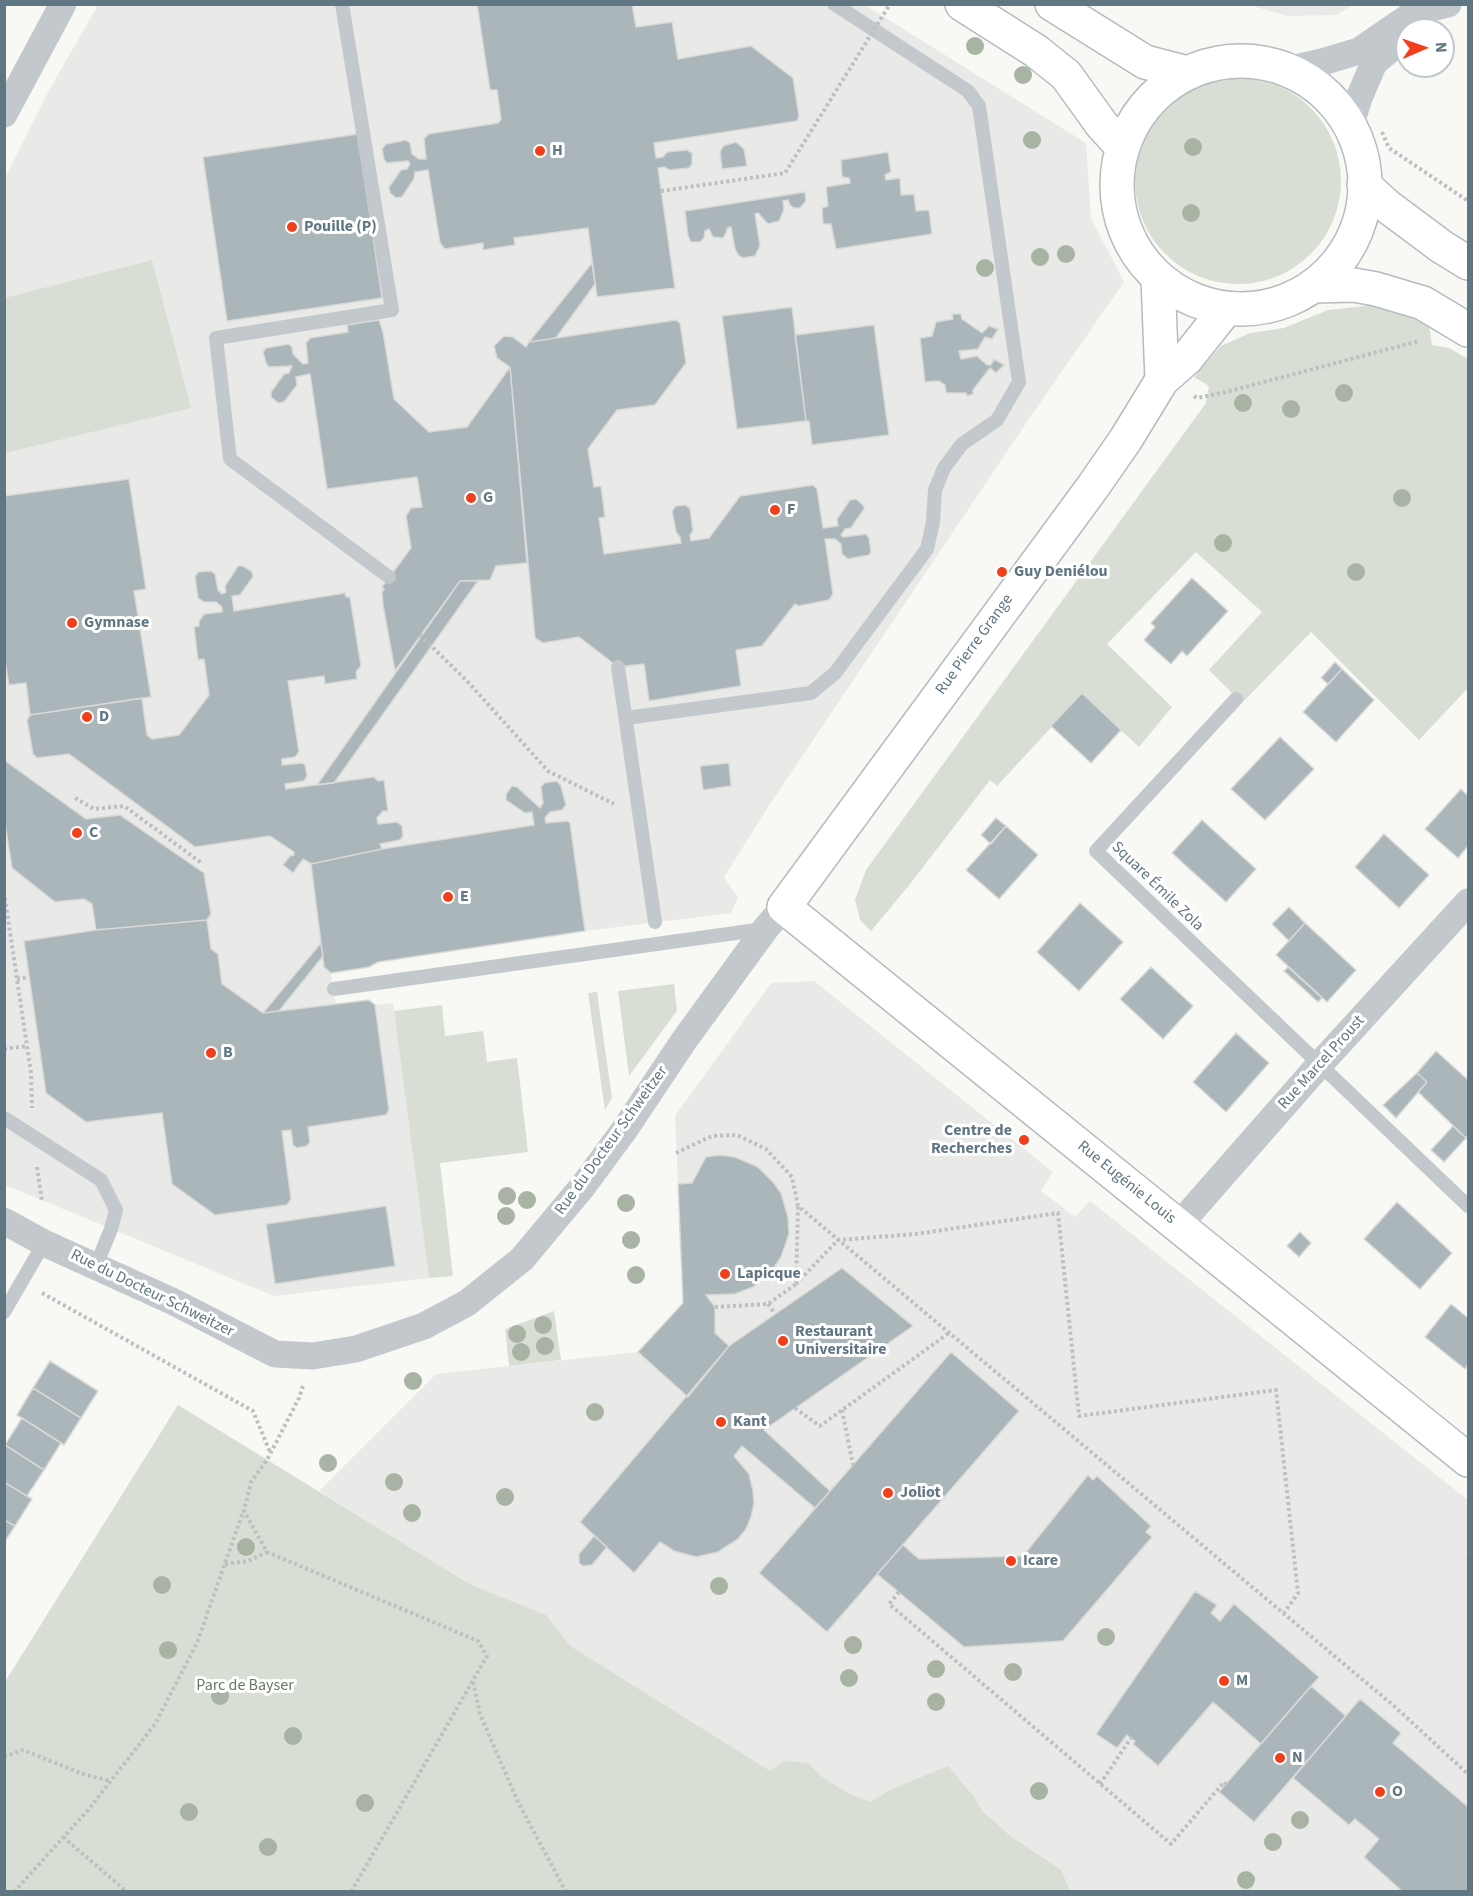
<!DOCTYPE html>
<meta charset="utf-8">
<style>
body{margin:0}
#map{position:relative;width:1473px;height:1896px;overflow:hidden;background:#f8f8f4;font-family:"Source Sans 3",sans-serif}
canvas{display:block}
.frame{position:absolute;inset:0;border:6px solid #607682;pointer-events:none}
.north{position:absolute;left:1395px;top:18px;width:60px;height:60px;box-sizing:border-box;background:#fff;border:2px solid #bfc8cd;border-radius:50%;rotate:88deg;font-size:16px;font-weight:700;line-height:24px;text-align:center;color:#607682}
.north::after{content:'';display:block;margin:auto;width:21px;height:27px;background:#f23e1a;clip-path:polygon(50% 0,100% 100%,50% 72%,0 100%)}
</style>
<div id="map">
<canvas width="1473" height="1896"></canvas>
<div class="frame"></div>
<div class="north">N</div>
</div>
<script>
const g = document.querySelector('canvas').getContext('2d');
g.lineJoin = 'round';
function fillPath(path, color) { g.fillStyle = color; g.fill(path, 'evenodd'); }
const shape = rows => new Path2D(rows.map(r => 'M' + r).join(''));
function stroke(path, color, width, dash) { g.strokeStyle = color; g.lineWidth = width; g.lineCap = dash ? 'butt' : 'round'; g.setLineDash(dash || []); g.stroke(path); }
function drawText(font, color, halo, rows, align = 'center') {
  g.font = font + ' "Source Sans 3",sans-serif'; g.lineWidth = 6; g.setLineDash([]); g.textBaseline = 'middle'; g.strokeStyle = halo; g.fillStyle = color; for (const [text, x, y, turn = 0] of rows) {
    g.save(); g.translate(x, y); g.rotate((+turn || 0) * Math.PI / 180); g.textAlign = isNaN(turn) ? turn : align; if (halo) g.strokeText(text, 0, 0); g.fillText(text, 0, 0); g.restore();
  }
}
const built = shape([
 [98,5,865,5,1086,143,1091,218,1124,282,1033,413,770,804,724,877,738,898,731,913,585,931,378,962,369,967,331,973,336,1005,375,1005,393,1003,429,1278,274,1296,5,1185,5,178,52,85],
 [1211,5,1353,5,1336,15,1287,16,1253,6],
 [814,981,1053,1172,1041,1191,1075,1217,1090,1201,1468,1500,1468,1891,962,1891,319,1491,436,1374,638,1352,683,1303,675,1116,771,983]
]);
const green = shape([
 '1135 181a103 103 0 1 1 206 0a103 103 0 1 1-206 0Z',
 [152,260,191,408,5,453,5,298],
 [1373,305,1429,324,1432,345,1449,348,1468,359,1468,688,1419,740,1311,632,1242,703,1209,670,1262,612,1196,552,1107,644,1172,707,1139,747,1082,694,997,786,990,780,910,884,871,931,860,920,855,900,866,870,1206,403,1209,386,1194,377,1221,346,1250,333,1284,328,1328,310],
 [674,984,677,1011,629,1076,618,991],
 [597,992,612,1098,605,1110,588,993],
 [442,1005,445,1036,483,1031,487,1062,517,1058,528,1152,440,1163,453,1276,429,1278,394,1011],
 [554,1311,561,1360,509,1366,505,1329],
 [178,1405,471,1585,546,1615,570,1646,770,1771,784,1761,808,1763,822,1777,849,1794,871,1802,890,1790,948,1766,974,1797,982,1811,1009,1835,1061,1870,1070,1891,5,1891,5,1682]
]);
const building = shape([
 [477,4,632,4,636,27,672,22,678,59,751,46,793,78,799,116,797,121,654,143,656,158,663,157,667,152,687,150,692,153,692,164,689,168,669,170,665,167,658,168,675,288,597,297,588,228,514,238,515,245,483,250,483,243,445,249,440,243,428,170,415,172,414,179,402,197,396,198,390,193,389,187,401,170,407,169,410,164,408,161,387,163,384,160,382,149,386,144,406,140,410,143,412,154,419,159,426,159,424,139,428,134,498,123,501,119,497,90,490,90,477,4],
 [358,134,382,298,227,321,203,157,358,134],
 [736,142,744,149,747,166,722,169,720,152,723,146,736,142],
 [888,152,891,172,885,175,886,180,900,178,901,195,914,194,916,211,929,210,932,234,836,249,831,224,823,224,822,208,828,206,826,187,850,183,849,178,842,177,841,160,888,152],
 [805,192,806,201,800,208,794,208,790,205,788,200,783,201,784,210,779,221,768,224,758,213,755,214,760,246,755,256,743,258,739,256,735,249,731,227,727,228,727,231,723,238,713,237,709,229,705,231,704,238,700,242,691,242,688,236,685,211,805,192],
 [592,263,595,284,556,338,529,342,592,263],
 [792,307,806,421,737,429,722,316,792,307],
 [952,314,961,314,962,319,982,333,989,326,998,329,992,339,985,337,978,349,959,351,961,359,977,356,987,365,991,365,994,359,1004,365,996,373,990,368,973,390,973,394,967,396,966,393,946,393,945,385,939,381,925,382,920,338,932,336,936,322,953,319,952,314],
 [379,320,383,332,394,399,429,432,467,427,510,367,527,563,496,566,490,580,460,581,395,671,383,605,382,592,384,589,382,587,411,548,406,516,411,508,422,507,417,477,327,489,310,374,296,377,297,385,284,402,278,403,271,397,271,392,284,374,289,373,292,366,269,367,266,363,263,352,266,348,288,344,292,347,293,354,303,364,308,363,306,343,310,338,348,332,347,325,379,320],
 [676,320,680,323,686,363,655,405,617,410,588,449,594,487,601,486,605,517,599,518,604,554,681,543,680,537,676,532,672,511,676,506,686,505,690,509,693,531,690,535,691,541,709,538,740,496,813,485,817,489,823,528,838,526,837,519,850,500,856,499,864,506,864,509,851,528,845,529,841,535,843,537,866,534,869,538,871,552,869,555,848,559,842,554,841,544,835,539,825,539,833,594,829,600,799,606,795,604,762,646,736,650,741,686,649,701,644,664,618,667,579,637,543,643,535,638,510,367,497,358,494,346,504,336,513,337,526,347,529,342,676,320],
 [874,325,889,435,812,445,809,421,806,421,795,335,874,325],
 [129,479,146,589,134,591,151,697,30,715,26,683,9,685,4,656,4,496,129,479],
 [238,566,243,566,252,572,253,577,240,595,232,596,234,611,345,593,346,597,350,597,361,666,356,672,357,679,325,684,324,676,288,681,299,752,295,757,282,759,282,765,302,763,305,765,307,776,304,781,285,784,286,789,374,777,378,781,384,780,388,811,383,811,377,818,378,824,397,822,402,826,403,836,400,840,380,844,382,849,311,864,303,859,293,873,283,865,290,856,294,855,294,852,270,836,195,847,69,754,37,758,33,754,27,720,30,715,142,698,147,735,152,739,179,735,209,695,204,659,198,660,194,627,199,626,199,621,204,614,222,612,222,607,216,602,204,602,198,598,195,577,198,572,211,571,215,574,218,590,222,594,226,592,225,586,238,566],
 [1192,578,1228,611,1187,656,1182,651,1171,664,1144,640,1155,627,1151,623,1192,578],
 [460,581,478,581,334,783,317,785,460,581],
 [1335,662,1342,669,1328,684,1321,678,1335,662],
 [1342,669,1374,700,1336,742,1303,712,1342,669],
 [1082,693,1121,730,1091,763,1051,726,1082,693],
 [1280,737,1314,769,1265,820,1231,789,1280,737],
 [4,760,86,819,120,815,204,873,211,914,207,920,96,930,92,904,84,899,55,902,12,868,4,817,4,760],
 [729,763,731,786,703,790,700,766,729,763],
 [557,781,561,786,566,805,562,810,550,812,545,818,546,823,567,821,570,823,585,931,378,962,369,967,331,973,324,967,311,864,382,849,534,825,532,812,525,813,506,800,506,794,512,786,517,787,540,808,543,803,541,787,544,783,557,781],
 [1461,789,1468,796,1468,846,1458,858,1425,829,1461,789],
 [996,818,1006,826,991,844,981,835,996,818],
 [1202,820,1256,869,1226,902,1172,853,1202,820],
 [1006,826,1038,855,999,899,966,870,1006,826],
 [1384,834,1429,875,1399,908,1355,867,1384,834],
 [1080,903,1123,942,1079,991,1037,952,1080,903],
 [1289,907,1305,923,1289,941,1272,924,1289,907],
 [207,920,211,949,218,954,222,984,263,1013,369,1000,375,1005,389,1110,386,1115,308,1127,310,1142,307,1146,297,1148,293,1145,291,1130,282,1131,291,1199,287,1205,215,1215,172,1184,162,1113,86,1122,46,1093,24,941,96,930,207,920],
 [1305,923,1356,970,1327,1002,1276,955,1305,923],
 [321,943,323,956,279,1011,263,1013,321,943],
 [1151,967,1193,1006,1163,1039,1120,999,1151,967],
 [1288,967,1322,998,1318,1002,1284,971,1288,967],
 [1236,1033,1269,1063,1226,1112,1193,1082,1236,1033],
 [1436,1051,1468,1080,1468,1135,1466,1138,1418,1092,1427,1082,1417,1073,1436,1051],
 [1417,1073,1427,1082,1396,1118,1383,1105,1417,1073],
 [1453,1126,1466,1138,1444,1162,1431,1150,1453,1126],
 [720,1155,735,1157,758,1167,773,1182,781,1193,788,1217,789,1234,781,1257,773,1269,753,1287,735,1294,706,1295,715,1307,715,1333,729,1346,688,1397,638,1352,683,1303,678,1184,692,1183,706,1157,720,1155],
 [1397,1202,1452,1253,1420,1289,1364,1239,1397,1202],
 [386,1206,395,1266,275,1284,266,1224,386,1206],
 [1300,1232,1311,1243,1299,1257,1287,1246,1300,1232],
 [842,1268,913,1326,764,1430,830,1491,815,1508,742,1446,734,1456,749,1474,753,1491,754,1503,751,1517,746,1529,738,1539,718,1552,696,1557,674,1551,660,1542,634,1573,580,1522,729,1346,842,1268],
 [1451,1304,1468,1318,1468,1364,1465,1369,1425,1337,1451,1304],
 [951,1352,1019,1411,827,1632,759,1573,951,1352],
 [50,1361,98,1391,81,1418,33,1388,50,1361],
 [33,1388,81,1418,64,1445,17,1415,33,1388],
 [22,1418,61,1443,44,1470,5,1445,22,1418],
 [5,1445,44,1470,27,1496,4,1482,5,1445],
 [1088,1475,1093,1480,1097,1476,1151,1526,1146,1532,1152,1537,1063,1641,964,1647,877,1574,903,1545,919,1559,1023,1556,1088,1475],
 [4,1482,32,1499,15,1526,4,1520,4,1482],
 [4,1520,15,1526,4,1543,4,1520],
 [594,1536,607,1547,592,1565,583,1566,579,1563,579,1554,594,1536],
 [1195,1591,1217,1605,1211,1613,1220,1621,1234,1604,1319,1677,1261,1744,1213,1702,1158,1766,1133,1744,1135,1741,1127,1735,1117,1748,1096,1734,1195,1591],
 [1311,1686,1346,1716,1254,1822,1219,1792,1311,1686],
 [1360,1699,1401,1733,1393,1743,1468,1807,1468,1892,1403,1892,1364,1857,1379,1839,1355,1819,1349,1825,1293,1778,1360,1699]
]);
const path = shape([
 [1382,132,1389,148,1468,201],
 [1194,396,1197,398,1226,392,1419,341],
 [420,635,468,682,548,771,614,804],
 [75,798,94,809,124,806,203,864],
 [4,892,31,1073,32,1108],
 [17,979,29,977],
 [4,1049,27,1046],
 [676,1153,712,1136,737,1135,766,1149,792,1177,798,1206,1394,1706,1468,1774],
 [37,1167,42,1201],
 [796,1284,838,1240,916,1234,1058,1213,1079,1416,1276,1390,1298,1593,1284,1613],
 [42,1293,253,1411,270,1452],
 [768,1304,775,1314],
 [715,1307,768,1304,796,1284,798,1207],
 [303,1386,299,1398,267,1460,251,1482,244,1511,267,1552,478,1641,487,1656,351,1892],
 [795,1408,820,1426,949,1333],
 [842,1410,853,1465],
 [1468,1558,1468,1559],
 [225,1564,248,1561,267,1552],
 [899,1592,889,1604,1171,1844,1224,1782,1226,1784],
 [473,1682,480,1714,518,1802,566,1892],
 [4,1757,23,1750,83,1774,110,1781],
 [1100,1784,1131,1738],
 [63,1837,127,1892],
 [14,1892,89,1809,155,1724,197,1643,243,1512]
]);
const lane = shape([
 [342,4,392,310,216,338,230,459,389,577],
 [618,667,655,922],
 [1236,699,1096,851,1468,1206],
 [626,718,811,693,835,673,927,549,933,522,935,490,944,468,962,444,997,420,1019,382,979,106,968,91,834,4],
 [334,989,764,929],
 [4,1118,101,1180,116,1210,111,1229,96,1266],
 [4,1312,44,1243]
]);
const street = shape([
 [1287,70,1322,62,1359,51,1416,12,1448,4],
 [4,114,63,4],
 [1350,126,1359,98,1374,63,1404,38],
 [4,1221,44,1243,174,1302,275,1354,313,1356,356,1349,424,1326,467,1303,522,1259,583,1186,625,1129,683,1042,766,928,784,907],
 [1178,1226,1320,1064,1468,902]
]);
const secondary = shape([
 [962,4,1036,51,1066,75,1102,125,1122,147],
 [1052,4,1145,62,1187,73],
 '1117 185a124 124 0 1 1 248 0a124 124 0 1 1-248 0Z',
 [1364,185,1387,206,1442,247,1468,263],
 [1158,278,1162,380],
 [1314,286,1354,285,1376,289,1423,303,1468,330],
 [1226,309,1187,358,1162,380,1126,439,1092,488,784,907,1468,1460]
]);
const pathBridge = shape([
 [661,191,785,173,890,4]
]);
const trees = [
 [975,46],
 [1023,75],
 [1032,140],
 [1193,147],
 [1191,213],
 [1066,254],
 [1040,257],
 [985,268],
 [1344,393],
 [1243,403],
 [1291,409],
 [1402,498],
 [1223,543],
 [1356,572],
 [507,1196],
 [527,1200],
 [626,1203],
 [506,1216],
 [631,1240],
 [636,1275],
 [543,1325],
 [517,1334],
 [545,1346],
 [521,1352],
 [413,1381],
 [595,1412],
 [328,1463],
 [394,1482],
 [505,1497],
 [412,1513],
 [246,1547],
 [162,1585],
 [719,1586],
 [1106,1637],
 [853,1645],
 [168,1650],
 [936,1669],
 [1013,1672],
 [849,1678],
 [220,1696],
 [936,1702],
 [293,1736],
 [1039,1791],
 [365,1803],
 [189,1812],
 [1300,1820],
 [1273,1842],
 [268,1847],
 [1246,1880]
];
const markers = [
 [540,151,6,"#f23e1a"],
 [292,227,6,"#f23e1a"],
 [471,498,6,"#f23e1a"],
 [775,510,6,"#f23e1a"],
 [1002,572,6,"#f23e1a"],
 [72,623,6,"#f23e1a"],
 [87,717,6,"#f23e1a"],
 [77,833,6,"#f23e1a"],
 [448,897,6,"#f23e1a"],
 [211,1053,6,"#f23e1a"],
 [1024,1140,6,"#f23e1a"],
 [725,1274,6,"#f23e1a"],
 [783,1341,6,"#f23e1a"],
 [721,1422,6,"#f23e1a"],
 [888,1493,6,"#f23e1a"],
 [1011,1561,6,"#f23e1a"],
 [1224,1681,6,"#f23e1a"],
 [1280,1758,6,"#f23e1a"],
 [1380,1792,6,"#f23e1a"]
];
const poiNames = [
 ["H",552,151],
 ["Pouille (P)",304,227],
 ["G",483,498],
 ["F",787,510],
 ["Guy Deniélou",1014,572],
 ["Gymnase",84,623],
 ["D",99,717],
 ["C",89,833],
 ["E",460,897],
 ["B",223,1053],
 ["Centre de",1012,1131,"right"],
 ["Recherches",1012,1149,"right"],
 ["Lapicque",737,1274],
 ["Restaurant",795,1332],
 ["Universitaire",795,1350],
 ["Kant",733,1422],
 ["Joliot",900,1493],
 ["Icare",1023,1561],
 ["M",1236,1681],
 ["N",1292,1758],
 ["O",1392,1792]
];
const streetNames = [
 ["Rue Pierre Grange",975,645,-54],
 ["Square Émile Zola",1157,887,44],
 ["Rue Marcel Proust",1322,1063,-48],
 ["Rue du Docteur Schweitzer",612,1141,-54],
 ["Rue Eugénie Louis",1126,1183,39],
 ["Rue du Docteur Schweitzer",152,1294,26]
];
const parkNames = [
 ["Parc de Bayser",245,1686]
];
fillPath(built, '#e9e9e8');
fillPath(green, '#d8ded3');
fillPath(building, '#abb6ba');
stroke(building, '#d9d9d7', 1.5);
stroke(secondary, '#b4bcc0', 36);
stroke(path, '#bcc0c2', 4, [3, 3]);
stroke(lane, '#c2c8cb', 14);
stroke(street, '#c2c8cb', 27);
stroke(secondary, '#fff', 33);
stroke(pathBridge, '#bcc0c2', 4, [3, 3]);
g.fillStyle = '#a8b3a3';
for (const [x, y] of trees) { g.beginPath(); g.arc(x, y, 9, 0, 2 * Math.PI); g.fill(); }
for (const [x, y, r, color] of markers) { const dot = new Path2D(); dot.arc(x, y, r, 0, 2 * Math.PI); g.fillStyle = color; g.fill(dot); stroke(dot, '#fff', 2); }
drawText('bold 16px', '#607682', '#fff', poiNames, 'left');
drawText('16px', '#607682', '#fff', streetNames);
drawText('16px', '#667a60', '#fff', parkNames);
</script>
